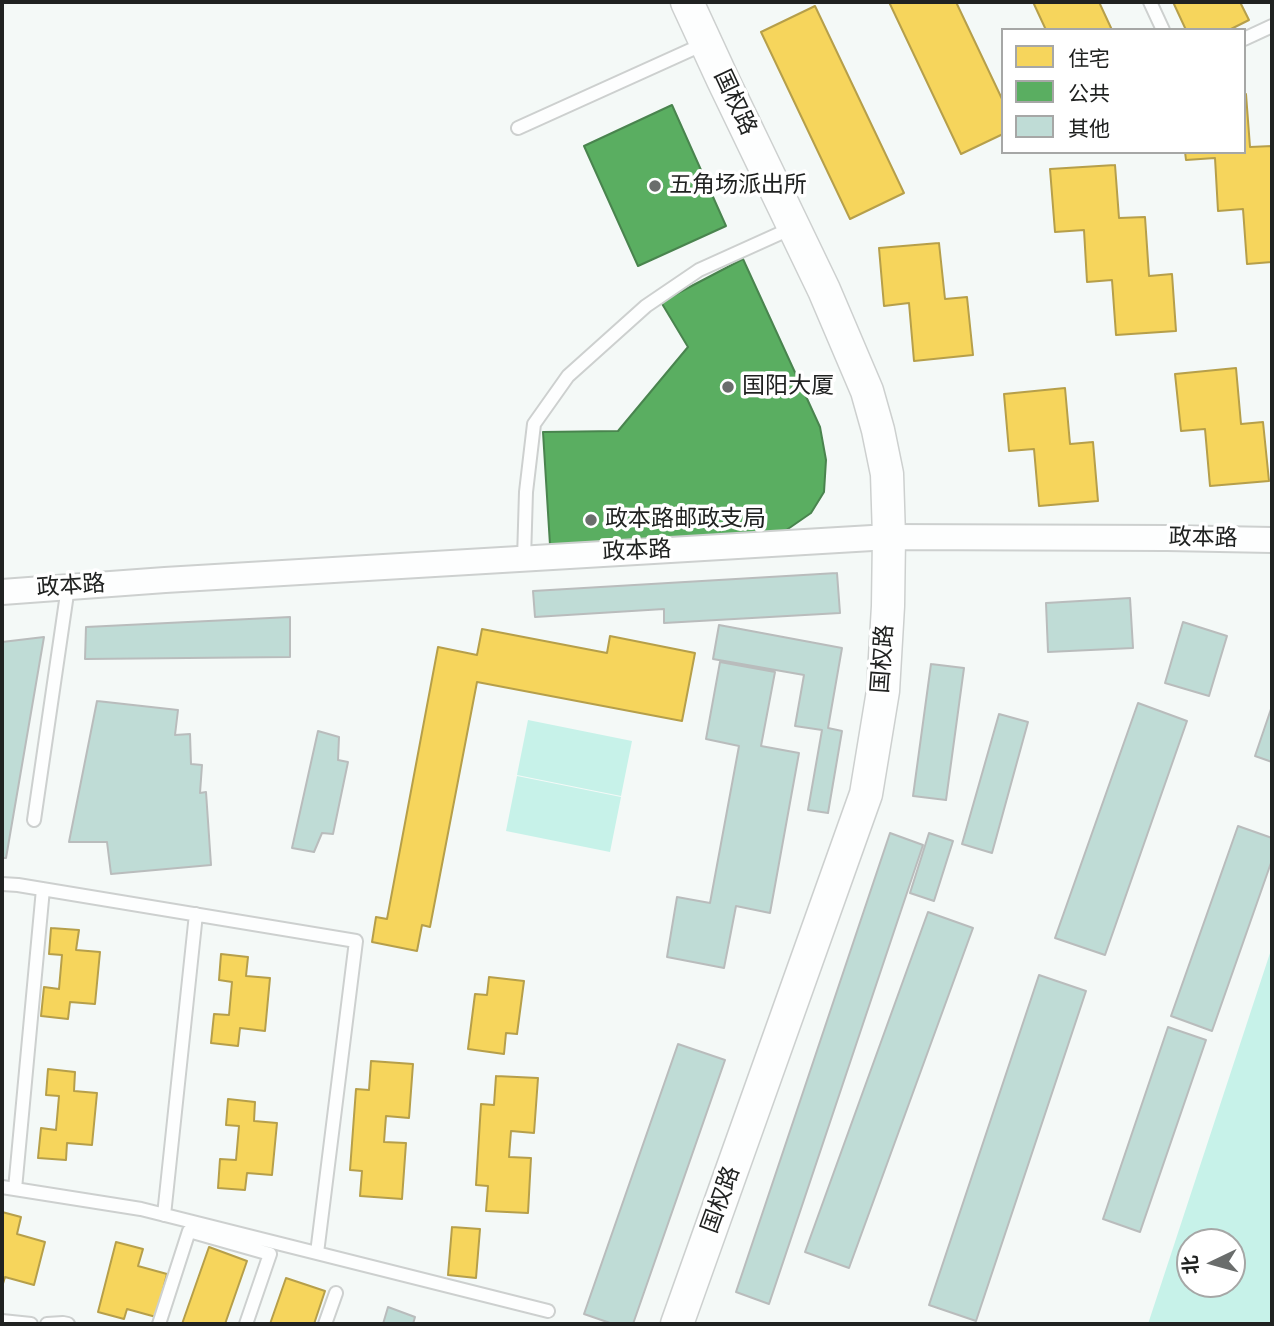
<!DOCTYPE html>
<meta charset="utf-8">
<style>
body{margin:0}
#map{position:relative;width:1274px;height:1326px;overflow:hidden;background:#f4f9f7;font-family:"Sofia Sans Condensed","Noto Sans SC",sans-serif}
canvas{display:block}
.frame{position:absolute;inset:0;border:4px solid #202221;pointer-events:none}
.legend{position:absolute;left:1001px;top:28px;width:245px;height:126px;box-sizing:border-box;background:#fff;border:2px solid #a6a7a6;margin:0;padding:9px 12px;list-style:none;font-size:21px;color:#202221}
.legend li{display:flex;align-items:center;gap:14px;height:35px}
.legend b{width:35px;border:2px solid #a6a7a6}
.north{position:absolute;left:1176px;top:1228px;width:70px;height:70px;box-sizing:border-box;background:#fff;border:2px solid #a6a7a6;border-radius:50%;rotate:265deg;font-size:19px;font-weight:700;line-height:28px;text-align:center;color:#202221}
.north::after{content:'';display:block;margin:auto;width:24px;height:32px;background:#6a6d6c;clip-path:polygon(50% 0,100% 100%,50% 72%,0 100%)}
</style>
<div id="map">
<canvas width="1274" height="1326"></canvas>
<div class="frame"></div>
<ul class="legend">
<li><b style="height:19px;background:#f6d55c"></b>住宅</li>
<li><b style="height:19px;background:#5aae61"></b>公共</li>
<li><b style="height:19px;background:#bfdcd6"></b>其他</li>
</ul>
<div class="north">北</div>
</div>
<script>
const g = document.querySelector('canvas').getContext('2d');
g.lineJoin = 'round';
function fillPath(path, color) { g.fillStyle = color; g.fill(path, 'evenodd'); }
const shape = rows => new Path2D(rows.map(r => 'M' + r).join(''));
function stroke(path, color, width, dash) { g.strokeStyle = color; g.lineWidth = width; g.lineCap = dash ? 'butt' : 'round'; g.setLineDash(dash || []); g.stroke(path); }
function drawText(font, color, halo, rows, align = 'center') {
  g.font = font + ' "Sofia Sans Condensed","Noto Sans SC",sans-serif'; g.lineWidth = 7; g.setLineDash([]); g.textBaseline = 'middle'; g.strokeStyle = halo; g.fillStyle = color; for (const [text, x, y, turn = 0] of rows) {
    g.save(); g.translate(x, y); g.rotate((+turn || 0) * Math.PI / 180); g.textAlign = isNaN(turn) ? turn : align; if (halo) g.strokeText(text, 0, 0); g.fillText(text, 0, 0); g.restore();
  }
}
const green = shape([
 [528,720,632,741,621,796,517,775],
 [517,776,621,797,610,852,506,831],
 [1272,947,1272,1324,1148,1324],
 [1190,1242,1232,1242,1232,1284,1190,1284]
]);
const homes = shape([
 [889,2,956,2,1003,101,1003,134,961,154,889,2],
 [1033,2,1099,2,1112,30,1046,30,1033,2],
 [1173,2,1240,2,1249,20,1229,30,1186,30,1173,2],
 [815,6,904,193,850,219,761,32,815,6],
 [1244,94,1246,94,1250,147,1272,146,1272,262,1247,264,1243,209,1218,211,1215,158,1186,160,1185,152,1244,152,1244,94],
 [1115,165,1119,218,1145,217,1149,276,1172,274,1176,331,1116,335,1112,280,1087,282,1084,230,1055,232,1050,169,1115,165],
 [939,243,945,299,967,297,973,355,914,361,909,303,884,306,879,248,939,243],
 [1236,368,1241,424,1263,422,1269,481,1210,486,1205,429,1181,431,1175,374,1236,368],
 [1065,388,1070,444,1093,442,1098,501,1039,506,1034,449,1009,451,1004,394,1065,388],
 [482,629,607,653,610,636,695,653,682,721,477,682,430,927,422,925,417,951,372,942,376,917,387,919,438,647,477,655,482,629],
 [51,928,79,930,76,950,100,952,95,1004,70,1002,68,1019,41,1016,44,987,59,989,62,955,49,954,51,928],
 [221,954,248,957,246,976,270,978,265,1031,240,1028,238,1046,211,1043,214,1014,229,1015,232,982,219,980,221,954],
 [489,977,524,981,517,1034,506,1033,504,1054,468,1049,475,994,487,995,489,977],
 [371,1061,413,1064,409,1118,386,1116,384,1142,406,1143,402,1199,360,1196,362,1171,350,1170,356,1089,369,1090,371,1061],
 [48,1069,75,1072,74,1091,97,1093,92,1145,67,1143,66,1160,38,1158,41,1128,56,1130,59,1096,46,1095,48,1069],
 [496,1076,538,1078,534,1133,511,1131,509,1157,531,1158,528,1213,486,1211,488,1186,476,1185,481,1104,494,1105,496,1076],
 [228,1099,255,1102,254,1121,277,1123,272,1175,247,1173,245,1190,218,1188,220,1159,236,1160,239,1126,226,1125,228,1099],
 [2,1212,21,1217,17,1234,45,1242,34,1285,5,1277,2,1287,2,1212],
 [452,1227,480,1229,476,1278,448,1275,452,1227],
 [116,1242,143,1249,138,1266,167,1274,156,1317,127,1309,124,1319,98,1312,116,1242],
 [209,1247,247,1261,225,1324,182,1324,209,1247],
 [286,1278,325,1291,314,1324,270,1324,286,1278]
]);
const public = shape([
 [672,105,726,226,638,266,584,146,672,105],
 [743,259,820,427,826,460,824,492,811,513,785,531,550,545,543,432,618,431,688,347,661,302,743,259]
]);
const building = shape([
 [837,573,840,613,664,623,664,609,535,617,533,591,837,573],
 [1130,598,1133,648,1048,652,1046,603,1130,598],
 [290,617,290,657,85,659,86,627,290,617],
 [1183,622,1227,636,1209,696,1165,683,1183,622],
 [719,625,842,648,828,728,842,731,828,813,808,810,822,730,795,726,804,675,713,659,719,625],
 [44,637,6,858,2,858,2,642,44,637],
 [720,662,775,672,761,746,799,753,770,913,736,906,724,968,667,957,677,897,710,903,739,746,706,739,720,662],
 [931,664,964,668,946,800,913,796,931,664],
 [97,701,178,710,175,735,190,734,191,764,202,765,200,793,206,792,211,865,111,874,107,842,69,842,97,701],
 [1138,703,1187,721,1105,955,1055,938,1138,703],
 [1272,706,1272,762,1255,756,1272,706],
 [999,714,1028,722,992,853,962,844,999,714],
 [318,731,339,737,338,760,348,762,333,834,322,833,314,852,292,848,318,731],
 [1238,826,1272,838,1272,860,1212,1031,1171,1016,1238,826],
 [890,833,923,845,769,1304,736,1292,890,833],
 [929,833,953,841,934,901,910,893,929,833],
 [928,912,973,928,849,1268,805,1252,928,912],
 [1039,975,1086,991,976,1321,929,1305,1039,975],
 [1168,1027,1206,1040,1140,1232,1103,1219,1168,1027],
 [678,1044,725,1060,633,1324,613,1324,584,1314,678,1044],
 [388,1307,415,1317,413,1324,383,1324,388,1307]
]);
const service = shape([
 [1150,2,1163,30],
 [1244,39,1272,26],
 [518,128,706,43],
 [524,559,526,492,534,424,568,376,646,306,699,270,792,228],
 [34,820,68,587],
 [2,884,18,885,356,941,317,1253],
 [2,1187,141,1209,548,1311],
 [15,1189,43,889],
 [164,1215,196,914],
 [2,1321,31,1324],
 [47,1324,63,1323,68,1324],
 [159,1324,189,1231,270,1254,246,1324],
 [325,1324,336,1293]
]);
const minor = shape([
 [2,592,165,580,889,537,1167,538,1272,540]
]);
const tertiary = shape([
 [677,1324,866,794,883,691,888,606,889,537,887,474,878,430,867,391,824,290,723,80,687,2]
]);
const markers = [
 [655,186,7,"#6a6d6c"],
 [728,387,7,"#6a6d6c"],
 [591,520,7,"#6a6d6c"]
];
const streetNames = [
 ["国权路",734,103,65],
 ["政本路",1203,539,1],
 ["政本路",637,552,-3],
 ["政本路",71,587,-4],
 ["国权路",884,659,-86],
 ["国权路",722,1200,-70]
];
const poiNames = [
 ["五角场派出所",669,186],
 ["国阳大厦",742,387],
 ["政本路邮政支局",605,520]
];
fillPath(green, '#c7f2e9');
fillPath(homes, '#f6d55c');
stroke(homes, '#b69f4a', 2);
fillPath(public, '#5aae61');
stroke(public, '#49844e', 2);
fillPath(building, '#bfdcd6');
stroke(building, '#b9bcbc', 2);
stroke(service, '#cdd0cf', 16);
stroke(minor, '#cdd0cf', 28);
stroke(tertiary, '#cdd0cf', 35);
stroke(service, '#fdfefe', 12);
stroke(minor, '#fdfefe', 24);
stroke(tertiary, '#fdfefe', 32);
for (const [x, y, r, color] of markers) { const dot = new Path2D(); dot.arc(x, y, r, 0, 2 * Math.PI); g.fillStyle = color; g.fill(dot); stroke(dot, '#fff', 2.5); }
drawText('23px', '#202221', '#fff', streetNames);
drawText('23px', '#202221', '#fff', poiNames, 'left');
</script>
